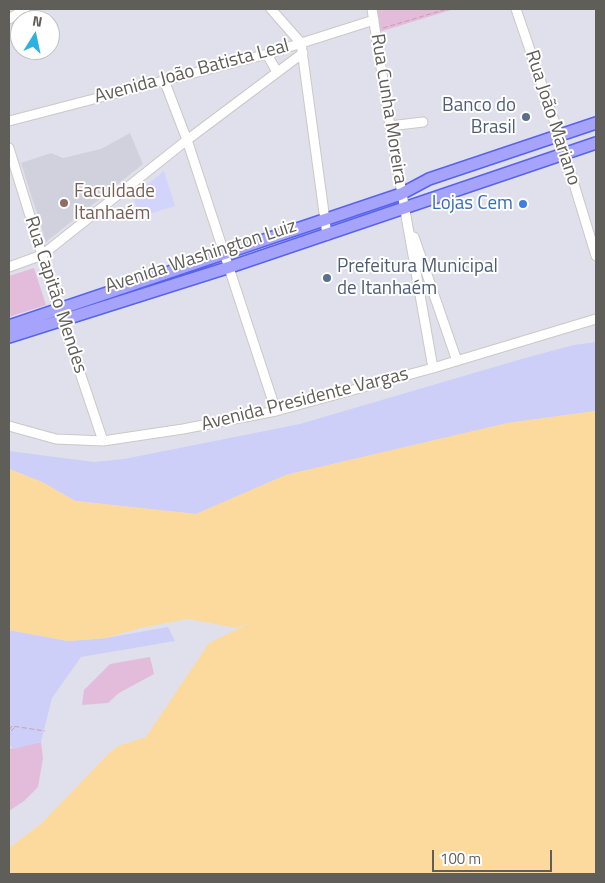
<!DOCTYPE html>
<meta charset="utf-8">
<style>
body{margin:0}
#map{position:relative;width:605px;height:883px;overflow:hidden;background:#dfe0eb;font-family:"Titillium Web",sans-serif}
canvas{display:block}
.frame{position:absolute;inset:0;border:10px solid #605e58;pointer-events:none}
.north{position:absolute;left:10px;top:10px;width:50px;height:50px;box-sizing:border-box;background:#fff;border:1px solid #bfbfbc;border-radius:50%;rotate:10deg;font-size:14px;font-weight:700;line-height:20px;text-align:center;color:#605e58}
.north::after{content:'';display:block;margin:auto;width:18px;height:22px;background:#2db1e3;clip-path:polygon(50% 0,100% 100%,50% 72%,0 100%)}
.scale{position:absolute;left:432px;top:850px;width:120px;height:22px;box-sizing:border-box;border:2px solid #605e58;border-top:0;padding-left:6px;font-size:15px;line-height:18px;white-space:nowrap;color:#605e58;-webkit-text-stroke:4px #fff;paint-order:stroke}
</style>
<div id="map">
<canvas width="605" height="883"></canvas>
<div class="frame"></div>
<div class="north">N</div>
<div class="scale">100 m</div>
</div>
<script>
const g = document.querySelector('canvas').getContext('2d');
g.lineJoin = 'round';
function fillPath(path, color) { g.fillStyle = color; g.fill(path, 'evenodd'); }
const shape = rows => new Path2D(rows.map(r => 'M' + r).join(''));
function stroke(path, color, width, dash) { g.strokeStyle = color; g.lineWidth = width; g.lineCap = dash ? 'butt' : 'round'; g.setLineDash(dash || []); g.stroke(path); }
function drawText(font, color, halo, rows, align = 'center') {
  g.font = font + ' "Titillium Web",sans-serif'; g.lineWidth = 4; g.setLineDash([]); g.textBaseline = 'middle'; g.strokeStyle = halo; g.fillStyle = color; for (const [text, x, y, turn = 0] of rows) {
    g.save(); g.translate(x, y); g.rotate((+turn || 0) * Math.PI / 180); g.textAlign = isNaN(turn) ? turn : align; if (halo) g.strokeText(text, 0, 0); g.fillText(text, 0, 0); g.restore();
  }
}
const commercial = shape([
 [164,171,175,206,140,217,133,197]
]);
const education = shape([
 [130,133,143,164,46,242,21,163,51,153,63,158,101,149]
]);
const green = shape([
 [376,9,454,9,379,32],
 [34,268,46,305,9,317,9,276],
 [150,657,154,674,119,693,108,703,82,705,84,690,110,664],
 [41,742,43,758,38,787,24,801,9,811,9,749]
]);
const sand = shape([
 [596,342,596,411,508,423,286,475,196,514,75,501,42,482,9,469,9,451,94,462,124,459,300,424,525,358,574,345],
 [168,627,175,641,81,657,52,698,41,742,14,749,9,745,9,630,68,641,106,638]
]);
const water = shape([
 [596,411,596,874,9,874,9,848,42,823,109,753,118,746,146,737,209,643,250,623,236,628,188,619,140,628,106,638,68,641,9,630,9,469,42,482,75,501,196,514,286,475,508,423]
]);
const path = shape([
 [383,28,447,9],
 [9,730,12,726,45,731],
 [9,738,10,732,16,726]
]);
const minor = shape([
 [271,9,301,43,327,235],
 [372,9,390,126,433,368],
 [516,9,559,135,596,256],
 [9,19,25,9],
 [267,54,277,72],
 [164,80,187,140,276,411],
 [9,121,267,54,374,20],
 [390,126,423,122],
 [9,148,59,310,103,441],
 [414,237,457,361],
 [9,267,42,255,187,140,303,53],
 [9,426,56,439,103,441,183,429,276,411,433,368,596,319]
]);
const major = shape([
 [9,326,401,194,429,179,596,123],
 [9,337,230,267,596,143]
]);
const markers = [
 [526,117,5,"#5c6f8a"],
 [64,203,5,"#8d6e63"],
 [523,204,5,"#3f7fe0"],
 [327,278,5,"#5c6f8a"]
];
const streetNames = [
 ["Avenida João Batista Leal",192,72,-15],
 ["Rua Cunha Moreira",388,109,81],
 ["Rua João Mariano",552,118,72],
 ["Avenida Washington Luiz",201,257,-18],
 ["Rua Capitão Mendes",55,295,72],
 ["Avenida Presidente Vargas",305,400,-14]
];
const serviceNames = [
 ["Banco do",516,106],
 ["Brasil",516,128],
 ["Prefeitura Municipal",337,267,"left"],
 ["de Itanhaém",337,289,"left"]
];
const educationNames = [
 ["Faculdade",74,192],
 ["Itanhaém",74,214]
];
const shopNames = [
 ["Lojas Cem",513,204]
];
fillPath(commercial, '#d3d4fc');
fillPath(education, '#d0d1dd');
fillPath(green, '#e3bcdb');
fillPath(sand, '#cdcff8');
fillPath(water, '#fcda9e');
stroke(minor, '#cac9c3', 11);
stroke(major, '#5763ed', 14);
stroke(path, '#cd9bb6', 1, [5, 2.5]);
stroke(minor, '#fff', 9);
stroke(major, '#a6a3fc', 11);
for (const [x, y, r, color] of markers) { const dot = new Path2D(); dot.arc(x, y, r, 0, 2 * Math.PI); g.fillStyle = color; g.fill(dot); stroke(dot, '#fff', 2); }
drawText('19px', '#605e58', '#fff', streetNames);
drawText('19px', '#4e5e75', '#fff', serviceNames, 'right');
drawText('19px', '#785e54', '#fff', educationNames, 'left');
drawText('19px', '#366cbe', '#fff', shopNames, 'right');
</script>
